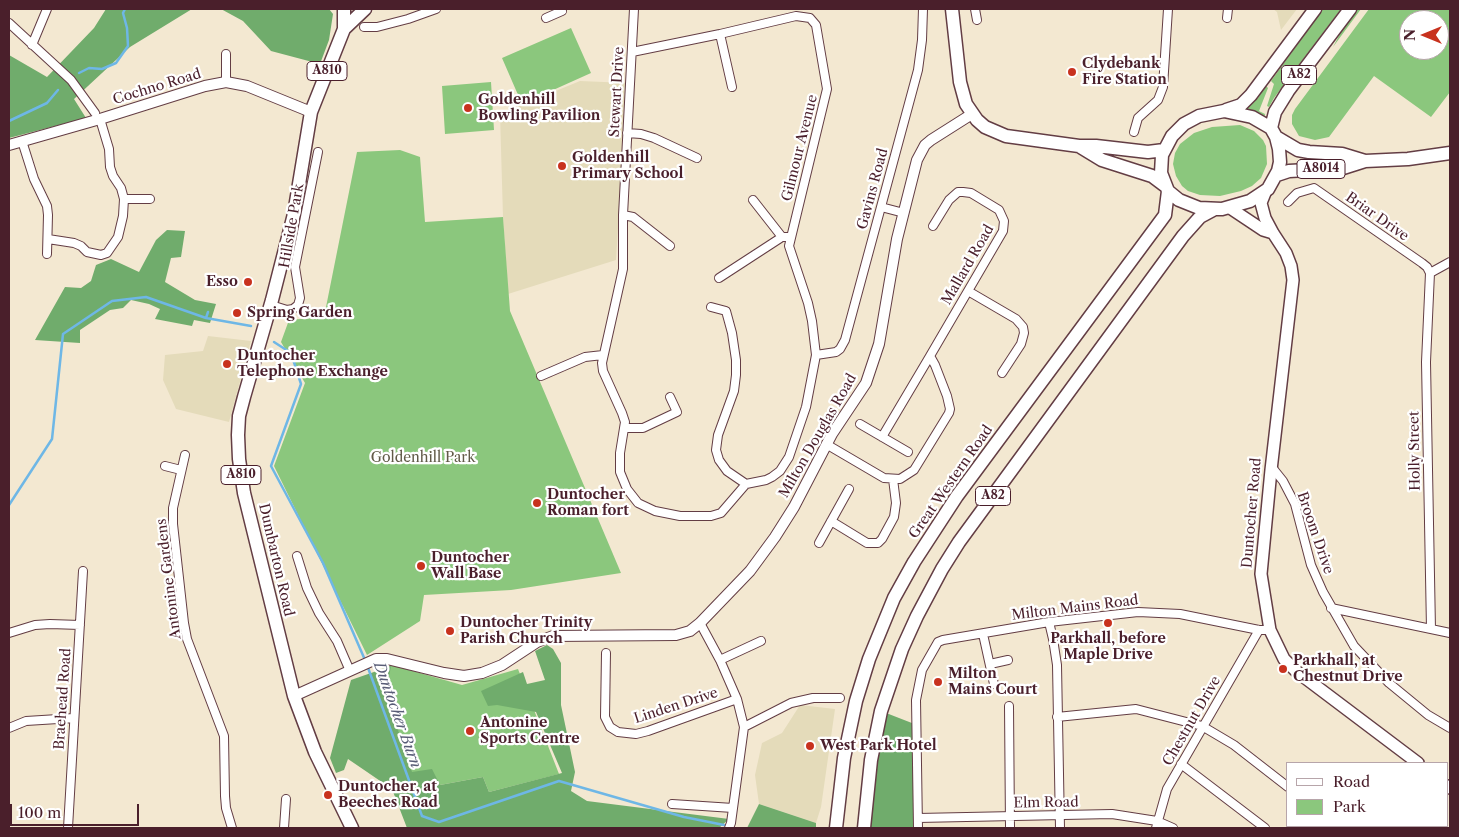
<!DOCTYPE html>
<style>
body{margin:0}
#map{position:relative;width:1459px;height:837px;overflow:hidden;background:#f3e8d1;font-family:"Libre Caslon Text",serif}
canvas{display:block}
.frame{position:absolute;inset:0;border:10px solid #4a1f2b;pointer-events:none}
.legend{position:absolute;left:1286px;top:762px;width:162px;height:65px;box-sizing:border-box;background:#fff;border:1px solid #b7a5aa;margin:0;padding:6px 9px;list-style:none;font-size:15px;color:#4a1f2b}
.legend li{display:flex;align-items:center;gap:10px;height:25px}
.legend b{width:25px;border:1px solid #b7a5aa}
.north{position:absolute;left:1399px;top:10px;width:50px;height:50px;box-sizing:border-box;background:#fff;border:1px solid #b7a5aa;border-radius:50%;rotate:270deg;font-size:14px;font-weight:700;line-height:20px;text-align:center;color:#4a1f2b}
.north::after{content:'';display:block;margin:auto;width:18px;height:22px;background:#c8321e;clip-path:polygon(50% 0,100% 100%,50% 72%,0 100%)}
.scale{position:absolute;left:10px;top:804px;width:129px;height:22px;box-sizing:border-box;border:2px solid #4a1f2b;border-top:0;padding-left:6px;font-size:15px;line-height:18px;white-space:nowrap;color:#4a1f2b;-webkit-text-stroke:4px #fff;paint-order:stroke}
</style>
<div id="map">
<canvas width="1459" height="837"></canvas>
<div class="frame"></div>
<ul class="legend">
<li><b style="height:6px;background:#fff"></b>Road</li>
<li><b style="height:14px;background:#8bc77d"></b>Park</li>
</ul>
<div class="north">N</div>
<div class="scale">100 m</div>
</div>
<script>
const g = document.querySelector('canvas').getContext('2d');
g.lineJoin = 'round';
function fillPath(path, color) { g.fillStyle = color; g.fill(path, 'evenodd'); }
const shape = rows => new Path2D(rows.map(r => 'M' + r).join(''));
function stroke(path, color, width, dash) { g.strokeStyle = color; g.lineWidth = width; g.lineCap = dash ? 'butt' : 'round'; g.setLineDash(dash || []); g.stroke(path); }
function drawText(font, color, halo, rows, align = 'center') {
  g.font = font + ' "Libre Caslon Text",serif'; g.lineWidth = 4.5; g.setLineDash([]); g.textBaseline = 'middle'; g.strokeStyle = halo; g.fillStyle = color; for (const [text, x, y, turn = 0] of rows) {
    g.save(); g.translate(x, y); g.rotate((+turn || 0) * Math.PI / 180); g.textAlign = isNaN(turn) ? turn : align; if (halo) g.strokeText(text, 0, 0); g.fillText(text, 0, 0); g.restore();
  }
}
const built = shape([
 [1273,9,1297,9,1281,30,1277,12],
 [580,81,627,83,616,260,508,294,503,217,500,114],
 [208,336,251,341,229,422,176,409,163,380,165,355,203,351],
 [800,705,835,709,821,807,816,823,759,804,755,775,762,743,782,733]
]);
const green = shape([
 [1323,9,1341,9,1297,67,1274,98,1269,107,1267,106,1274,84,1271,81],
 [1357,9,1361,9,1333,47,1342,30],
 [1369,9,1450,9,1450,92,1431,117,1374,76,1329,137,1315,140,1299,136,1292,124,1292,115,1295,109],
 [1409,20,1439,20,1439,50,1409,50],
 [571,28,591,73,522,104,502,58],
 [491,82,494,130,445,134,442,86],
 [1266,86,1268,88,1259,111,1265,114,1264,120,1245,110,1258,98],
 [1240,125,1254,131,1263,140,1266,146,1267,164,1261,178,1252,186,1241,191,1220,196,1200,195,1188,191,1182,186,1176,176,1173,164,1175,153,1180,144,1194,133,1212,127],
 [400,150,420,157,425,222,503,217,510,311,621,573,511,590,424,595,420,621,367,655,274,466,305,383,281,342,289,320,324,317,357,152],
 [392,665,462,685,518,669,559,774,489,792,483,777,440,785,411,772,379,670]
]);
const forest = shape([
 [106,9,192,9,130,47,74,99,86,118,9,138,9,55,47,77,94,28],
 [221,9,329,9,333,14,329,40,320,64,271,51,243,21],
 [167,230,185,231,181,257,171,258,165,282,195,300,216,304,210,323,194,320,192,326,155,319,160,309,149,304,131,300,123,308,110,310,80,330,80,343,35,340,65,287,81,288,91,281,96,265,111,259,139,272,156,240],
 [547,645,553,649,561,663,561,705,575,772,571,791,587,801,729,819,719,828,407,828,392,789,348,759,344,770,336,773,330,758,351,680,391,666,386,693,412,772,432,769,440,785,483,777,489,792,562,773,536,712,497,705,488,706,481,691,523,672,527,684,545,680,535,651],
 [881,711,917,725,918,828,864,828],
 [759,804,816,823,816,828,747,828]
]);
const stream = shape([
 [79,73,89,68,102,69,116,63,128,46,127,28,123,13,125,9],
 [9,121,47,103,58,90],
 [206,318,208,312],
 [274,342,291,353,301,384,271,466,323,563,365,660],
 [9,505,52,439,63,334,112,301,146,297,206,318,251,326],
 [367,665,422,816,439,822,559,781,684,817,724,825]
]);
const minor = shape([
 [634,9,623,215,623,269,602,363,603,371,622,413,625,422,620,453,620,472,627,489,638,503,655,511,680,516,711,516,721,513,746,484],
 [975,9,977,20],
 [546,18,562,11],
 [1227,18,1228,9],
 [9,23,71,80,95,113],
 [364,27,377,27,408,19,436,9],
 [720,34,732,87],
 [32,45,47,9],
 [632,52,720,34,796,16,810,18,816,25,827,89,789,246,808,303,812,321,816,355,806,407,789,457,780,471,772,477,766,480,746,484],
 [226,82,226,54],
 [1134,132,1138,118,1158,100,1163,87,1168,9],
 [627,133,641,134,654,138,697,158],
 [22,141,34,179,47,206,48,215,47,254],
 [124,199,150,199],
 [753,200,782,237],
 [1288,202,1297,193,1314,188,1422,263,1427,267,1430,273,1450,262],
 [881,207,904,213],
 [623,215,633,217,670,246],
 [48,239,74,243,81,246,87,252,101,255,107,253,118,237,123,216,124,199,121,188,113,176,110,167,109,149,100,119],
 [1430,273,1426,362,1431,629],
 [719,278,782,237,791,237],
 [968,291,1016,319,1023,327,1024,333,1021,344,1002,373],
 [271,305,287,310,293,309,298,305,300,298,295,267,318,152],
 [711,307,726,311,732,333,736,360,736,375,734,391,718,435,716,450,719,460,727,471,746,484],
 [816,355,836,352,840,349,845,340,918,70,922,40,923,9],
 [541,376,585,357,603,355],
 [860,424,908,452],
 [625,428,643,428,677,412,670,397],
 [882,437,930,356],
 [826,444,884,478,900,479,914,470,949,413,950,409,947,396,935,365,930,356,1003,231,1004,221,999,210,971,193,963,192,958,192,949,200,933,226],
 [185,455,173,508,173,524,184,623,187,639,224,736,225,796,226,808,232,828],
 [165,466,181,470],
 [1271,466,1283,481,1295,504,1311,565,1323,592,1354,646,1389,683,1428,715,1450,728],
 [831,521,867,543,878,543,882,539,894,517,896,503,893,479],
 [819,543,849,489],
 [297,556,307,588,319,613,337,641,350,671],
 [1331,608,1450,633],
 [1049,622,1053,639,1057,665,1060,828],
 [700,623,720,660,737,699,744,727,731,823,729,828],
 [9,633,35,625,50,624,80,625],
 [983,634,994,684],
 [606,653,605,717,610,727,618,732,636,734,648,731,737,699],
 [720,660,761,641],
 [990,664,1008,660],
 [1009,706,1010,828],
 [1057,717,1136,709,1202,726,1234,745,1288,787],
 [744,727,791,703,813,698,840,698],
 [9,728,26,721,74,718],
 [1181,764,1265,828],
 [672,804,733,808],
 [918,818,1112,814,1157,821,1173,828],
 [1338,826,1342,828],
 [68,828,83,571],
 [284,828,286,799],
 [918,828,916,700,922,670,938,642,943,640,1049,622,1138,612,1180,614,1259,630,1270,630],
 [1156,828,1167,789,1259,630]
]);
const tertiary = shape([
 [9,145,100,119,205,86,226,82,247,86,311,112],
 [294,696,376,659,387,659,444,673,464,676,482,673,502,665,537,642,553,636,676,635,690,631,700,623,750,571,775,537,794,507,832,434,866,383,879,344,897,239,917,160,925,145,931,140,972,114]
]);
const secondary = shape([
 [1265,193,1261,203,1265,218,1273,233,1286,253,1291,266,1293,280,1271,470,1261,574,1270,630,1284,659,1296,671,1418,763],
 [1230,208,1263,230,1273,233],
 [1448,786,1450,788]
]);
const primary = shape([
 [344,9,344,29],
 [952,9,960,82,966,104,977,120,985,127,1006,136,1079,146,1096,146,1148,152,1164,150],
 [1226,110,1241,105,1251,95,1315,9],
 [1224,111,1252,117,1271,128,1276,137,1279,149,1280,162,1278,171,1268,189,1250,201,1222,209,1199,208,1179,200,1168,191,1161,173,1162,155,1172,136,1184,124,1199,116,1224,111],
 [1271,128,1275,112,1288,91,1350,9],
 [1276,137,1298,150,1309,152,1342,154,1365,161],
 [1079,146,1102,160,1152,176,1164,185],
 [1277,175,1289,171,1343,168,1365,161,1408,159,1450,153],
 [352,828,315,752,294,696,244,493,239,459,238,435,239,416,244,397,272,300,294,214,311,112,344,29,365,9],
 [836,828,844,758,856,701,869,659,894,598,914,562,957,496,1165,215,1168,191],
 [864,828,871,760,881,711,902,649,917,616,942,569,959,542,1183,236,1200,217,1213,210]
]);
const markers = [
 [1072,72,5,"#c8321e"],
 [468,108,5,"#c8321e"],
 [562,166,5,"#c8321e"],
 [248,282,5,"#c8321e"],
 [237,313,5,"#c8321e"],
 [227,364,5,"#c8321e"],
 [537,503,5,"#c8321e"],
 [421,566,5,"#c8321e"],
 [1108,623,5,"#c8321e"],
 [450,631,5,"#c8321e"],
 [1283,669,5,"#c8321e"],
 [938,682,5,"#c8321e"],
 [470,731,5,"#c8321e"],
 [810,746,5,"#c8321e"],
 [328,795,5,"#c8321e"]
];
const shields = [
 [327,71,40],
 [1299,75,35],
 [1321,169,48],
 [241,475,40],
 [993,496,35]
];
const shieldNames = [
 ["A810",327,71],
 ["A82",1299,75],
 ["A8014",1321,169],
 ["A810",241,475],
 ["A82",993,496]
];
const poiNames = [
 ["Clydebank",1082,64],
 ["Fire Station",1082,80],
 ["Goldenhill",478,100],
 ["Bowling Pavilion",478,116],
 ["Goldenhill",572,158],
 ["Primary School",572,174],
 ["Esso",238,282,"right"],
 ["Spring Garden",247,313],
 ["Duntocher",237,356],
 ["Telephone Exchange",237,372],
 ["Duntocher",547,495],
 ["Roman fort",547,511],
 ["Duntocher",431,558],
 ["Wall Base",431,574],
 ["Duntocher Trinity",460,623],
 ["Parish Church",460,639],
 ["Parkhall, before",1108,639,"center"],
 ["Maple Drive",1108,655,"center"],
 ["Parkhall, at",1293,661],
 ["Chestnut Drive",1293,677],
 ["Milton",948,674],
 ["Mains Court",948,690],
 ["Antonine",480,723],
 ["Sports Centre",480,739],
 ["West Park Hotel",820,746],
 ["Duntocher, at",338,787],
 ["Beeches Road",338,803]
];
const streetNames = [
 ["Cochno Road",157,87,-17],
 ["Stewart Drive",617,92,-87],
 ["Gilmour Avenue",800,148,-76],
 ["Gavins Road",873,189,-75],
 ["Briar Drive",1377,217,35],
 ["Hillside Park",292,226,-80],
 ["Mallard Road",968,265,-60],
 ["Milton Douglas Road",818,436,-60],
 ["Holly Street",1415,451,-91],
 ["Great Western Road",951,482,-55],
 ["Duntocher Road",1252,513,-85],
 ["Broom Drive",1315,533,71],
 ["Dumbarton Road",276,560,77],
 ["Antonine Gardens",169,579,-97],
 ["Milton Mains Road",1075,608,-7],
 ["Braehead Road",63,699,-86],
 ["Linden Drive",676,706,-18],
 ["Chestnut Drive",1192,721,-60],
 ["Elm Road",1046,803,-1]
];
const parkNames = [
 ["Goldenhill Park",423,458]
];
const waterNames = [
 ["Duntocher Burn",397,715,70]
];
fillPath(built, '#e4dbba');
fillPath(green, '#8bc77d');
fillPath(forest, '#70ac6c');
stroke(stream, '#6eb7e6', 2.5);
stroke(minor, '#633d44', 10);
stroke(tertiary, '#633d44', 12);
stroke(secondary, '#633d44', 14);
stroke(primary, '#633d44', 15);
stroke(minor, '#fff', 8);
stroke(tertiary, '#fff', 10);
stroke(secondary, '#fff', 11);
stroke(primary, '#fff', 12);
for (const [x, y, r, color] of markers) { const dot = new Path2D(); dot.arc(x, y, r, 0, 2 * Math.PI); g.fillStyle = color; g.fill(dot); stroke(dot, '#fff', 2); }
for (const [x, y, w] of shields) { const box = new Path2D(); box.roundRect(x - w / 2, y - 9.5, w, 19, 4); g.fillStyle = '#fff'; g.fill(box); stroke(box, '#4a1f2b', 1); }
drawText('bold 12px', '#4a1f2b', null, shieldNames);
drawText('bold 14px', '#4a1f2b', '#fff', poiNames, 'left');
drawText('14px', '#4a1f2b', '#fff', streetNames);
drawText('14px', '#615a48', '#fff', parkNames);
drawText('italic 15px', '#585c76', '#fff', waterNames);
</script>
